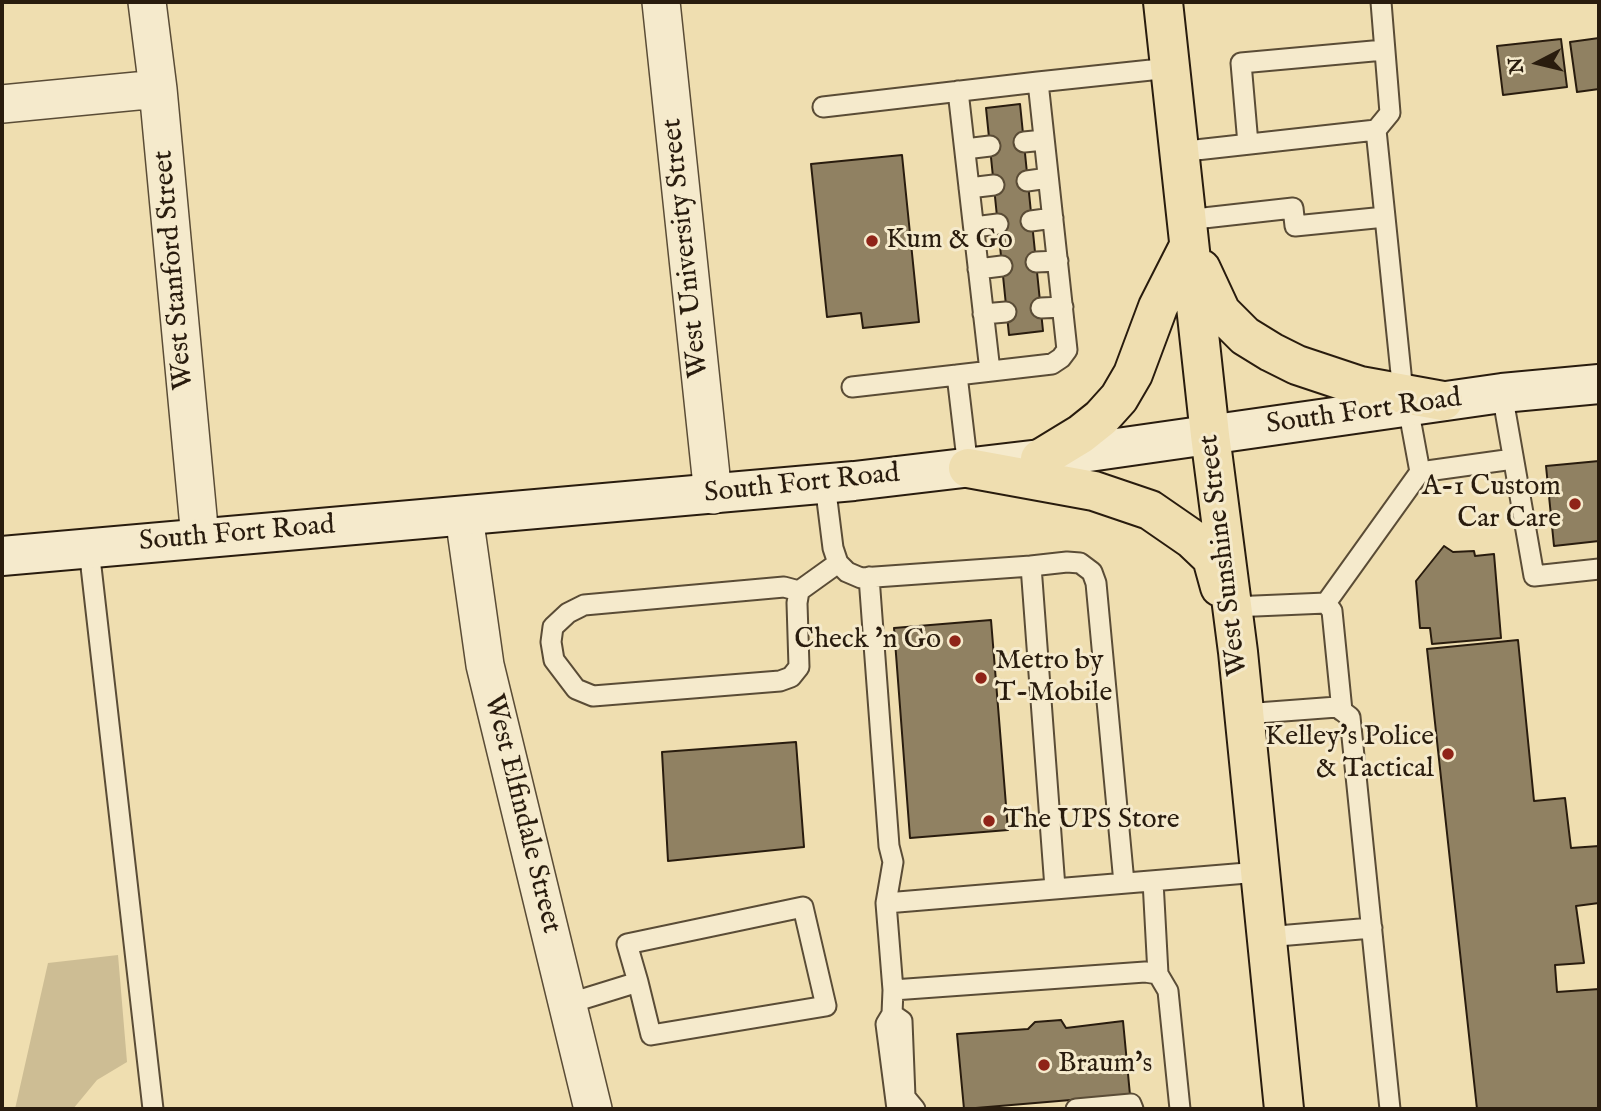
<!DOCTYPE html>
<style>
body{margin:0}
#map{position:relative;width:1601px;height:1111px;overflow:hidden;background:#efdeb0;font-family:"IM FELL English",serif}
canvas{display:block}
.frame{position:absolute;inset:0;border:4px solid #291c0e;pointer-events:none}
.north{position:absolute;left:1503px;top:28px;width:70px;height:70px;-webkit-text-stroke:5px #f5eacc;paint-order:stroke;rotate:263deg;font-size:19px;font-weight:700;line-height:28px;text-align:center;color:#291c0e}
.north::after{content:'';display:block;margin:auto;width:24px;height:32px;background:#291c0e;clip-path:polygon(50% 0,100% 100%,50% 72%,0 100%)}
</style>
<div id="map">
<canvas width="1601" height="1111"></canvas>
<div class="frame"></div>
<div class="north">N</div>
</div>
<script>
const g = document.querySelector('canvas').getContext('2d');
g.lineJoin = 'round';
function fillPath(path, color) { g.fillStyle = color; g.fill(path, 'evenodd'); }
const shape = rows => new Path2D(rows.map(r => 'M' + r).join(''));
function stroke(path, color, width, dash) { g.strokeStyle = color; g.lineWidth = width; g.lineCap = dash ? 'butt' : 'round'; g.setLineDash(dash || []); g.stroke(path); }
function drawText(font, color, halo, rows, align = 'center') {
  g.font = font + ' "IM FELL English",serif'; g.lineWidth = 6; g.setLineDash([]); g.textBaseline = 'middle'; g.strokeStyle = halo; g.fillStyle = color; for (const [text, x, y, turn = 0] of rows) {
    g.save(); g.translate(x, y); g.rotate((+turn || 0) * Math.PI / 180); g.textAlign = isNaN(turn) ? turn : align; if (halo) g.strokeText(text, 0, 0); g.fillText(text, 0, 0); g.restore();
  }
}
const green = shape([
 [118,955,127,1062,97,1080,73,1109,15,1109,48,963]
]);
const building = shape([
 [1599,38,1599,89,1577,92,1570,42,1599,38],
 [1561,39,1567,87,1503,95,1497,46,1561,39],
 [1020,104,1043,331,1009,335,986,108,1020,104],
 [902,155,919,322,863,328,861,313,827,317,811,164,902,155],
 [1599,461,1599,541,1554,546,1546,466,1599,461],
 [1444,546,1453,552,1474,551,1475,556,1494,554,1501,638,1432,644,1430,628,1420,628,1416,581,1444,546],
 [991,620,1008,830,910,838,894,628,991,620],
 [1518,640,1534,801,1565,798,1571,848,1599,846,1599,903,1576,906,1584,963,1555,965,1557,992,1599,989,1598,1109,1477,1109,1427,649,1518,640],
 [796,742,804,847,668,861,662,752,796,742],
 [1061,1020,1066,1028,1123,1021,1130,1095,964,1109,957,1034,1028,1029,1035,1022,1061,1020]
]);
const lane = shape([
 [958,91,990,371],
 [823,107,1038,82],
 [1376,130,1385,217],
 [1024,142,1044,140],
 [1248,144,1241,63,1384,50],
 [965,149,990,146],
 [1178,152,1376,130,1390,113,1381,2],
 [1027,181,1048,178],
 [969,188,994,185],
 [1186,220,1293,208,1295,226,1385,217,1403,393],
 [1031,221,1053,218],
 [974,227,998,224],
 [1036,262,1058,261],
 [978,269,1002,266],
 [1041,308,1063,307],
 [983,314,1006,312],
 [852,387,957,375],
 [1502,393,1534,576,1599,569],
 [968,468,957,375,1052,364,1061,358,1067,350,1038,82,1170,68],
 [1420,472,1513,459],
 [825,484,833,548,838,563,847,572,861,578,1031,566,1055,888],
 [89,549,153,1109],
 [1031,566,1067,562,1080,563,1092,572,1096,583,1124,883],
 [869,577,889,846,893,862,886,903,893,990,892,1014,886,1024,897,1109],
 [799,591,784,587,584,605,568,613,553,627,551,642,554,660,576,689,593,696,780,681,791,677,799,667,797,603,799,591,838,563],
 [1326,603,1420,472,1408,407],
 [1232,607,1326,603,1332,611,1342,711],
 [1244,714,1337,707,1350,717,1390,1109],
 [1153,881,1158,974],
 [886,903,1259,872],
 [1266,937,1372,928],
 [893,990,1145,972,1158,974,1168,991,1180,1109],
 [567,1004,638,982,651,1035,826,1006,803,907,627,944,638,982],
 [892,1014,902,1021,905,1097,915,1109],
 [1076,1109,1131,1104,1133,1109]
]);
const street = shape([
 [147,2,158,89,200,538],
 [661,2,713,495],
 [2,104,158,89],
 [464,516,485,665,593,1109]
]);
const secondary = shape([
 [2,556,854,481,1040,459,1502,393,1599,384]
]);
const primary = shape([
 [1163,2,1210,435,1238,652,1284,1109],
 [1201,269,1221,312,1245,336,1271,352,1297,365,1360,386,1443,401],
 [1040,459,1081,434,1101,418,1119,398,1133,374,1158,307,1189,246],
 [968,468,1094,491,1150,510,1192,539,1212,558,1220,587]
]);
const markers = [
 [872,241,7,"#8f2418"],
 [1575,504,7,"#8f2418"],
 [955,641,7,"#8f2418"],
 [981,678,7,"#8f2418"],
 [1448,754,7,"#8f2418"],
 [989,821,7,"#8f2418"],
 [1044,1065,7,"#8f2418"]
];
const poiNames = [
 ["Kum & Go",886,241],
 ["A-1 Custom",1561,488,"right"],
 ["Car Care",1561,520,"right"],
 ["Check 'n Go",941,641,"right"],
 ["Metro by",995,662],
 ["T-Mobile",995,694],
 ["Kelley's Police",1434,738,"right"],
 ["& Tactical",1434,770,"right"],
 ["The UPS Store",1003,821],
 ["Braum's",1058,1065]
];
const streetNames = [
 ["West University Street",687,248,-96],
 ["West Stanford Street",175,270,-95],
 ["South Fort Road",1364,413,-8],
 ["South Fort Road",802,485,-6],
 ["South Fort Road",237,535,-5],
 ["West Sunshine Street",1225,555,-97],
 ["West Elfindale Street",521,814,76]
];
fillPath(green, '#cdbd94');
fillPath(building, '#908162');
stroke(building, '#291c0e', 2);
stroke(lane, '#5a4c36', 23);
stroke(street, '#5a4c36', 40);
stroke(secondary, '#291c0e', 42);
stroke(primary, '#291c0e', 42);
stroke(lane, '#f5eacc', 19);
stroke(street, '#f5eacc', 37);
stroke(secondary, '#f5eacc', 38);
stroke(primary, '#efdeb0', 38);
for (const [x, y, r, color] of markers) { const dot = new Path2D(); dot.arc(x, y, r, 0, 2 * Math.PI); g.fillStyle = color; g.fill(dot); stroke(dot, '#f5eacc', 2.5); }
drawText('28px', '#291c0e', '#f5eacc', poiNames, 'left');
drawText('28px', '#291c0e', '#f5eacc', streetNames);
</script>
